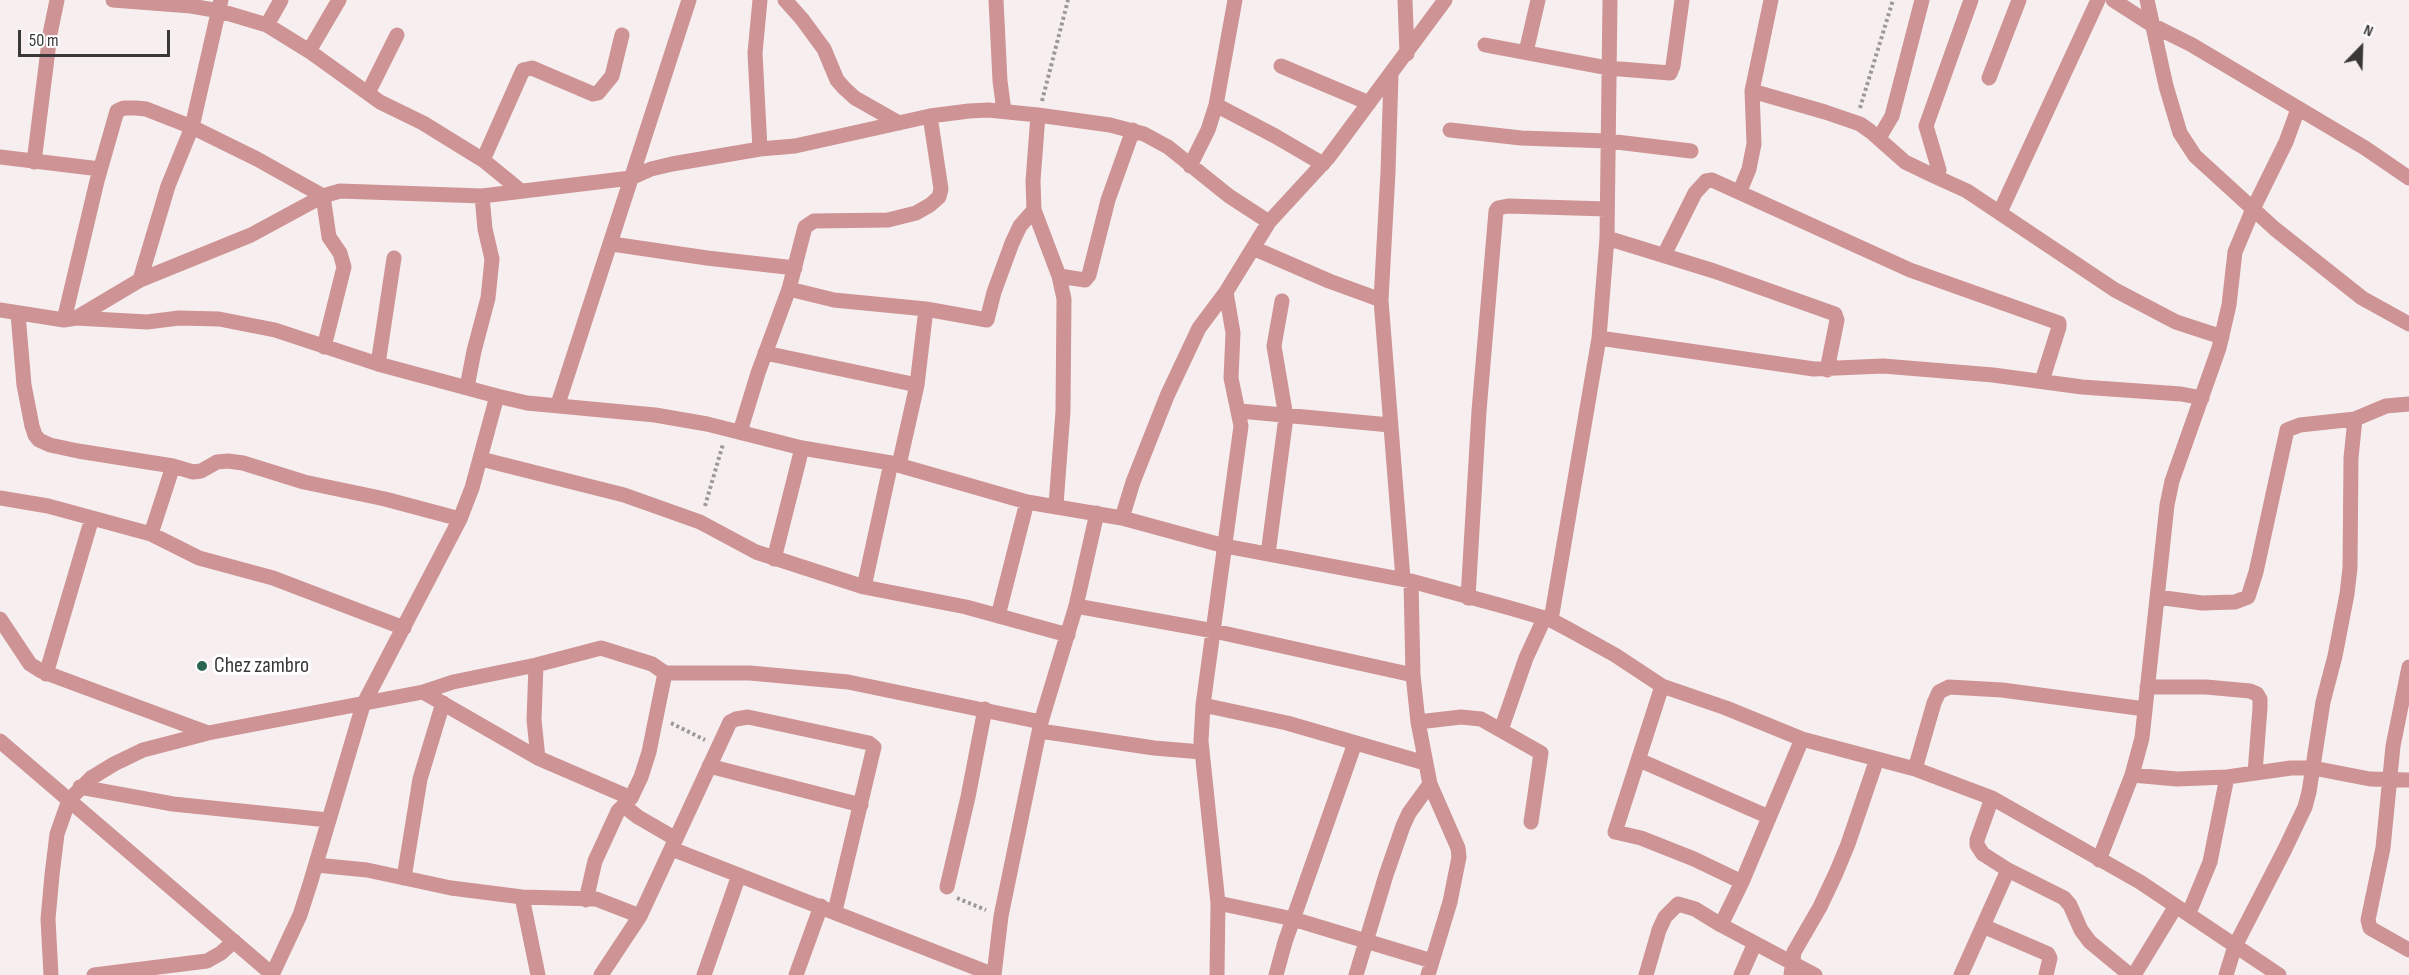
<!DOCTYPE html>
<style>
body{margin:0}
#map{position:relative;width:2409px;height:975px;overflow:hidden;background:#f7efef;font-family:"Sofia Sans Condensed",sans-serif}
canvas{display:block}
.north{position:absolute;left:2331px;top:18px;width:60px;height:60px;-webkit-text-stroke:4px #fff;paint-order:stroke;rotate:23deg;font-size:16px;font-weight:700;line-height:24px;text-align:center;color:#3a3737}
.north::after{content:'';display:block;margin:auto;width:21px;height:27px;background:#3a3737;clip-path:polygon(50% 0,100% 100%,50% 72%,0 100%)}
.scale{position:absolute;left:18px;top:30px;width:152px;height:27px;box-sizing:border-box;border:3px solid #3a3737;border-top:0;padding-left:8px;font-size:18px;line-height:21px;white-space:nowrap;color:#3a3737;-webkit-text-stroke:4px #fff;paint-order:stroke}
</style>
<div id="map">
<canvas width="2409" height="975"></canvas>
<div class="north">N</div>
<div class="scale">50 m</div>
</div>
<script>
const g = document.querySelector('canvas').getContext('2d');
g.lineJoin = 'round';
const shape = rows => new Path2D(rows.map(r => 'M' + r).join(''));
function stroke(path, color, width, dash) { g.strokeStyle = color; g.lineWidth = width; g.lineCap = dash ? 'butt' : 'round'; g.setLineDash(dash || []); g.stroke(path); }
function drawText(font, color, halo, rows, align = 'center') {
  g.font = font + ' "Sofia Sans Condensed",sans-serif'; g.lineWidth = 6; g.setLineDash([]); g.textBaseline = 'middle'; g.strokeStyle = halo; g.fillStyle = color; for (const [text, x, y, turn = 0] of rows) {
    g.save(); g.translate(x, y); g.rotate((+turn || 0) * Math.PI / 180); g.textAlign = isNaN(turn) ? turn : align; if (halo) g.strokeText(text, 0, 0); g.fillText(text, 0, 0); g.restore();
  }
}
const path = shape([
 [1042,101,1068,0],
 [1860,108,1893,0],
 [705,506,723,444],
 [671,723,705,740],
 [957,898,986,910]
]);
const street = shape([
 [113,0,191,6,220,11,267,25,309,51,380,102,423,123,483,160,521,191],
 [785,0,802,19,824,49,837,80,844,88,855,98,899,123],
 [996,0,1000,81,1004,111],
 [1405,0,1407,54],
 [1971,0,1926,126,1939,170,1934,176,1967,191,2115,290,2176,322,2222,337],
 [2113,0,2152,25,2192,45,2365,148,2409,178],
 [2147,0,2166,86,2180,133,2195,156,2275,229,2362,298,2409,324],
 [267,25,281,0],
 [1485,45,1608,68,1670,73,1673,66,1682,0],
 [309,51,339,0],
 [1526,52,1538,0],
 [1281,66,1369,103],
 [1391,75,1388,172,1381,300,1403,579],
 [1989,78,2019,0],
 [1752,91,1825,112,1860,124,1870,131,1905,162,1934,176],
 [368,93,397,35],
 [1216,105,1275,136,1323,164],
 [1038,115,1033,181,1034,210,1059,276,1064,299,1063,411,1056,505],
 [1450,130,1521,138,1608,141,1691,151],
 [1879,138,1892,116,1922,0],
 [760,149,755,53,760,0],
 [0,157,100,169],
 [483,160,523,70,532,68,593,94,598,93,612,76,622,35],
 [34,162,50,34,57,0],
 [1190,166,1208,130,1216,105,1235,0],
 [1740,191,1749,169,1754,144,1752,91,1771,0],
 [2000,212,2098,0],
 [1607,238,1714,271,1835,314,1837,320,1827,370],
 [612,244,707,258,795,268],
 [1253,248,1329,281,1381,300],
 [1664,255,1695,193,1706,181,1712,180,1910,270,2059,323,2059,327,2042,381],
 [1059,276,1085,280,1089,275,1108,200,1133,130],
 [140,280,168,186,192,127,221,0],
 [789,289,834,300,926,309,987,320,994,292,1012,243,1020,226,1034,210],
 [0,310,64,320,76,318,147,322,179,318,219,319,275,330,378,364,497,396,527,403,655,415,707,424,802,448,891,463,1027,502,1122,518,1225,546,1411,581,1510,608,1551,620,1568,629,1615,655,1662,686,1726,708,1802,739,1915,769,1992,798,2140,882,2279,975],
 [18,314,24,385,32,426,35,435,39,440,50,445,78,451,173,466,151,534],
 [76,318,140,280,251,235,323,196,340,191,482,196,631,178,651,169,672,164,760,149,795,146,930,116,969,111,988,110,1038,115,1110,125,1144,134,1168,147,1229,196,1269,222],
 [64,320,97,181,117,111,124,108,136,108,146,109,192,127,257,159,323,196,329,237,340,253,344,267,324,347],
 [1599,338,1814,369,1883,366,1993,375,2082,387,2181,394,2202,398],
 [765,353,917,385],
 [378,364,394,258],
 [467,387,474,351,488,298,491,269,492,259,485,229,482,196],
 [558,404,689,0],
 [1240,411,1390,425],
 [740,432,758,373,789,289,805,227,814,221,888,220,916,213,930,205,939,197,941,189,930,116],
 [481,459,624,495,700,522,756,552,864,587,966,607,1068,635],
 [899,465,917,385,926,309],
 [173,466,193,472,201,471,217,462,228,461,243,463,304,482,385,499,460,519],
 [0,498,48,506,151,534,199,558,273,578,404,628],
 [1122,518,1133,482,1167,396,1199,328,1226,292,1269,222,1328,158,1445,0],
 [1268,554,1286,417,1274,346,1282,301],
 [774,559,802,448],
 [1411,581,1413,675,1418,722,1430,784,1458,848,1459,857,1450,902,1428,975],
 [864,587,891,463],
 [2157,597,2202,603,2235,602,2248,597,2256,572,2287,430,2300,425,2355,419,2386,406,2409,404],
 [1468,598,1479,411,1496,211,1498,208,1508,206,1607,209],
 [1076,606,1214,631,1413,675],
 [998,616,1027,502],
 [0,619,30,664,41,671,208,733],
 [1551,620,1599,338,1607,238,1610,0],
 [536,665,534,720,538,758],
 [2409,667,2393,746,2383,848,2368,920,2370,928,2409,950],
 [46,674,92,518],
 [1662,686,1615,832,1641,838,1694,859,1742,882],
 [2147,687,2206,687,2250,691,2257,694,2260,699,2260,708,2255,773],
 [423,692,538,758,631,798],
 [1203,705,1287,723,1425,763],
 [1418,722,1461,717,1481,719,1541,753,1531,822],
 [1501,730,1526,658,1544,619],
 [1040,731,1154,748,1202,752],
 [1802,739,1742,882,1721,925,1815,975],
 [0,741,273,975],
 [1639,760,1769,817],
 [709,766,861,805],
 [1915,769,1934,703,1939,692,1949,687,2002,690,2145,709],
 [2132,775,2177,779,2227,777,2291,768,2313,768,2370,779,2409,780],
 [80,787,173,804,328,820],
 [1992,798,1977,840,1977,845,1983,854,2008,870,2064,898,2070,905,2081,930,2090,942,2130,975],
 [624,806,638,817,676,839],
 [672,849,994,975],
 [2099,860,2132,775,2142,738,2167,505,2172,481,2219,348,2229,305,2235,252,2253,209,2286,142,2298,109],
 [316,865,367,870,451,888,522,897,596,899,640,916],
 [404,878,420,779,443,703],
 [947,887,968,797,985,709],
 [522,897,538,975],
 [586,900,595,861,607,835,618,811,631,798,641,777,649,752,665,673],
 [1218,903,1293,919,1432,961],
 [2189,913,2210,862,2227,777],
 [1983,926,2048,954,2050,958,2046,975],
 [51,975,48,919,52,875,57,834,69,800,91,778,114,764,143,750,174,742,208,733,423,692,453,682,536,665,601,648,652,664,665,673,750,673,848,682,1041,722],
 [94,975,207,961,221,953,234,941],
 [272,975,300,915,310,884,363,705,460,519,472,488,497,396],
 [601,975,640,916,730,722,736,719,748,717,869,743,874,747,835,911],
 [704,975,739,875],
 [796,975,821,906],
 [994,975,1001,916,1041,722,1076,606,1097,513],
 [1217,975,1218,903,1201,741,1203,705,1241,426,1231,378,1233,333,1226,292],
 [1276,975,1285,942,1355,743],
 [1356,975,1386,875,1403,826,1409,813,1430,784],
 [1646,975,1659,930,1665,917,1678,904,1695,909,1721,925],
 [1741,975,1755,943],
 [1791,975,1794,952,1820,907,1836,873,1848,844,1877,759],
 [1961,975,2008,870],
 [2134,975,2176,906],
 [2226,975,2235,946,2284,851,2305,807,2309,792,2323,702,2335,656,2347,594,2350,568,2351,458,2355,419]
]);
const markers = [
 [202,666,6,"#29654f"]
];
const poiNames = [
 ["Chez zambro",214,666]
];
stroke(path, '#9d9898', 4, [3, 3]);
stroke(street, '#ce9395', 15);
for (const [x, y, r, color] of markers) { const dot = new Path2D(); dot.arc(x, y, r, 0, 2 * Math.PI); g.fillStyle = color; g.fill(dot); stroke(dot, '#fff', 2); }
drawText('22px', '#3a3737', '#fff', poiNames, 'left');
</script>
